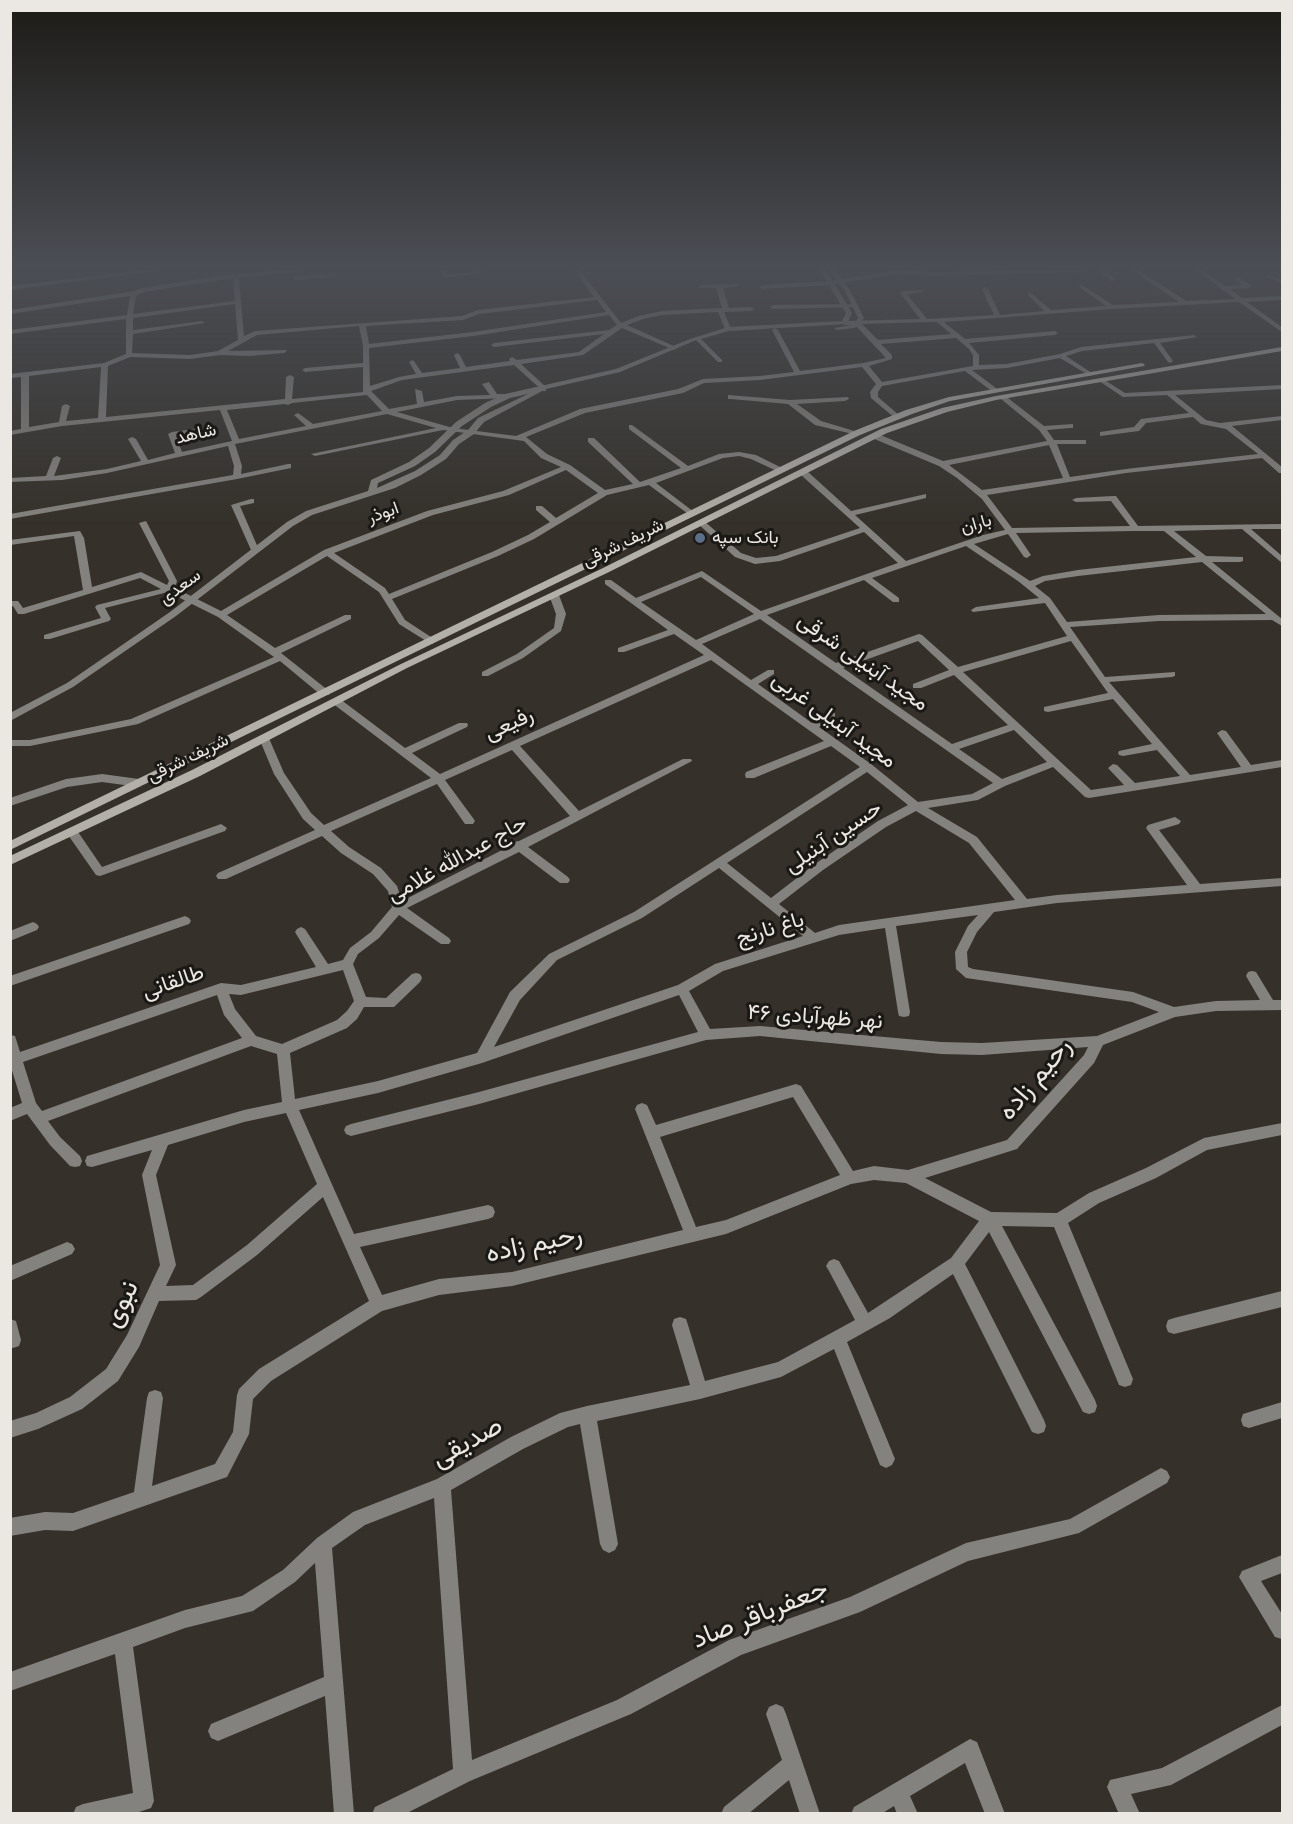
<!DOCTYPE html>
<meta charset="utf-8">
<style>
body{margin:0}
#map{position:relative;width:1293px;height:1824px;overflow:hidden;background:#35312a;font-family:Figtree,sans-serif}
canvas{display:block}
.frame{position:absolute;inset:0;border:12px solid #ebe8e3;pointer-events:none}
</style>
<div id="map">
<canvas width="1293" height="1824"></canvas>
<div class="frame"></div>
</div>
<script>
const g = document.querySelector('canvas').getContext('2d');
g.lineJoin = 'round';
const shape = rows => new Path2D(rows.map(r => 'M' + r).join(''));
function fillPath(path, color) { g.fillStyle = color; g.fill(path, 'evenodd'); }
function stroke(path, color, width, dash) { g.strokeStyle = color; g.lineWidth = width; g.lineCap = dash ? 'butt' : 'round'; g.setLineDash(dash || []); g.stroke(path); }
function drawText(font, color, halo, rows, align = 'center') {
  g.font = font + ' Figtree,Vazirmatn,sans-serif'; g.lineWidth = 6; g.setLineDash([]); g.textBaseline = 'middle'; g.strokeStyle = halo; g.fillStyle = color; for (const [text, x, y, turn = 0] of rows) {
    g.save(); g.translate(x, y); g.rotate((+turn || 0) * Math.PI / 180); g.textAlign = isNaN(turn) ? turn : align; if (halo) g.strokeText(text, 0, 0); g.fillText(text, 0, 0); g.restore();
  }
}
const minor = shape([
 [145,270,163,270,10,290,10,286,145,270],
 [285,270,308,270,239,278,244,336,255,331,462,316,478,310,594,297,574,270,580,270,621,323,639,316,662,311,722,308,716,288,698,288,700,285,738,284,738,286,723,288,729,308,751,307,754,309,751,311,724,312,731,329,728,331,725,329,718,312,662,315,643,319,627,325,676,347,677,348,674,350,622,328,583,355,521,364,546,387,546,391,543,391,514,365,402,380,371,391,389,409,417,404,415,389,422,391,424,402,457,396,490,395,482,384,489,382,497,394,508,394,512,396,508,398,457,400,397,412,453,428,516,436,580,409,678,389,703,379,760,376,794,372,772,330,775,328,778,330,800,371,863,363,886,358,855,325,845,325,842,323,845,321,920,319,900,293,903,291,923,290,923,292,907,294,927,319,994,315,982,289,985,287,988,289,1000,315,1044,311,1028,295,1028,293,1030,292,1051,310,1106,306,1079,287,1081,284,1113,305,1179,302,1132,270,1139,270,1186,301,1235,299,1196,270,1203,270,1225,286,1242,285,1235,280,1237,277,1251,285,1249,288,1230,289,1242,298,1282,296,1282,300,1247,302,1282,327,1282,332,1239,302,1112,309,944,322,965,339,1055,331,1058,333,1055,335,969,343,979,355,979,365,1007,364,1060,354,1081,347,1194,335,1197,337,1160,343,1173,361,1170,363,1168,362,1154,343,1082,351,1066,356,1092,373,1092,375,1090,376,1060,358,1007,368,972,370,996,388,997,390,993,392,965,371,882,386,878,392,878,397,899,415,900,417,896,419,871,398,870,392,876,384,862,367,760,380,704,383,683,393,585,413,526,437,547,454,570,465,605,490,633,484,588,442,588,438,594,438,640,482,681,468,629,429,629,425,632,425,688,466,719,454,739,452,756,455,786,470,779,472,751,459,739,456,723,458,656,483,694,512,695,514,691,516,649,485,607,495,534,539,498,556,392,599,405,620,434,639,434,643,431,644,399,624,379,592,327,556,227,615,275,648,345,615,351,615,351,619,281,653,329,691,329,695,321,695,280,661,138,724,30,746,10,746,10,740,30,740,131,719,274,657,218,617,168,592,105,608,111,619,109,621,50,639,44,639,44,635,101,618,95,607,97,605,161,589,140,578,24,614,18,614,13,606,10,607,10,601,18,601,23,608,83,590,74,536,10,545,10,540,80,531,84,538,92,587,141,572,167,585,169,581,139,523,146,521,177,581,175,588,221,611,324,550,427,511,503,491,561,467,541,458,524,441,443,430,315,456,311,454,436,428,387,414,235,444,242,466,241,474,288,464,291,464,291,468,237,479,10,519,10,514,233,475,234,466,228,446,107,473,62,480,10,482,10,478,46,476,53,458,57,456,61,458,54,476,107,469,141,461,128,439,132,437,136,439,148,460,175,453,168,434,172,432,195,429,199,431,176,436,182,452,232,441,220,410,62,426,10,435,10,431,21,429,21,377,10,378,10,374,104,363,126,354,126,319,10,334,10,330,127,315,130,296,10,314,10,310,135,291,142,288,224,275,285,270],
 [233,278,235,301,133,314,136,296,144,292,233,278],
 [597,300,606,312,473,332,369,344,366,326,463,320,479,314,597,300],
 [235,304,238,340,218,351,190,355,132,353,133,334,205,323,202,321,133,330,133,318,235,304],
 [609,315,617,325,609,330,494,343,491,345,494,347,604,334,579,352,517,360,512,357,509,359,510,361,466,367,460,355,457,353,454,355,460,368,422,373,414,361,412,360,409,362,416,374,399,377,370,386,369,348,473,336,609,315],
 [929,322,937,322,951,334,878,340,862,324,929,322],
 [359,326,363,346,363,363,305,368,302,370,305,372,363,367,363,392,292,399,294,377,290,375,286,377,285,399,106,417,108,366,130,357,190,359,220,355,249,356,284,353,287,351,286,350,228,351,257,335,359,326],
 [956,338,969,349,973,355,973,366,882,382,869,366,892,359,892,355,881,344,956,338],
 [101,367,98,418,66,421,70,406,66,404,62,406,59,422,29,427,29,376,101,367],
 [367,395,382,411,313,424,298,413,294,415,306,426,239,439,227,410,285,404,288,405,292,403,367,395],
 [566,470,598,493,556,518,542,506,536,506,536,510,550,522,528,535,492,552,389,594,385,588,334,553,433,515,509,495,566,470],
 [440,270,446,270,447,274,481,271,484,273,445,278,442,276,440,270],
 [897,270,935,272,1084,270,1081,272,935,276,897,274,830,285,762,289,759,287,762,285,830,281,897,270],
 [1098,270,1105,270,1116,280,1111,281,1098,270],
 [337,274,335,277,295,280,292,278,295,276,337,274],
 [1266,274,1282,280,1282,284,1266,276,1266,274],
 [856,304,859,306,858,307,773,309,770,307,773,305,856,304],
 [695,337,699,337,722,360,722,362,718,362,695,339,695,337],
 [1099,379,1103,379,1125,393,1282,385,1282,389,1175,395,1206,420,1220,423,1282,416,1282,420,1232,426,1282,467,1282,473,1279,473,1262,458,1126,473,987,495,1012,528,1130,526,1111,501,1076,502,1072,500,1076,498,1113,496,1116,496,1138,526,1282,524,1282,529,1251,529,1282,556,1282,563,1242,529,1174,531,1206,556,1243,557,1243,561,1240,562,1212,562,1282,619,1282,626,1272,620,1159,621,1070,627,1105,677,1175,672,1175,676,1172,677,1109,682,1190,775,1241,767,1217,733,1222,730,1226,731,1251,765,1282,760,1282,767,1089,798,1085,797,1053,767,1005,786,978,800,928,808,977,837,1027,899,1057,895,1187,885,1146,828,1148,825,1175,817,1181,821,1179,824,1159,830,1200,884,1282,878,1282,886,1057,903,994,912,977,932,967,952,968,967,973,969,1133,992,1174,1007,1216,1001,1260,1000,1246,976,1248,972,1252,971,1256,972,1273,1000,1282,1000,1282,1010,1216,1011,1175,1017,1103,1045,1094,1063,1017,1149,925,1178,991,1212,1057,1213,1089,1193,1146,1168,1204,1138,1282,1123,1282,1135,1207,1150,1156,1178,1099,1203,1068,1223,1133,1379,1131,1385,1125,1387,1119,1385,1054,1227,1002,1226,1095,1400,1097,1406,1095,1412,1089,1414,1083,1412,989,1232,965,1264,1044,1420,1046,1426,1044,1432,1038,1434,1032,1432,953,1274,890,1318,847,1342,895,1459,892,1465,886,1468,880,1465,834,1349,781,1377,700,1399,597,1421,618,1544,615,1550,609,1553,603,1550,600,1544,580,1424,568,1427,523,1449,451,1490,472,1760,617,1700,729,1640,850,1597,966,1543,1070,1519,1161,1468,1167,1471,1170,1477,1167,1483,1079,1533,968,1561,860,1612,741,1655,631,1714,470,1781,405,1814,372,1814,375,1807,453,1769,434,1498,365,1525,332,1548,354,1814,334,1814,325,1696,218,1741,211,1738,208,1731,211,1724,324,1677,315,1563,295,1582,253,1611,185,1628,133,1647,154,1801,151,1808,133,1814,73,1814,76,1807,83,1804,133,1793,115,1654,10,1691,10,1672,185,1610,242,1596,283,1570,317,1538,353,1512,437,1479,511,1437,560,1413,587,1406,690,1385,672,1325,674,1319,680,1317,686,1319,688,1325,705,1381,778,1362,855,1320,829,1271,826,1266,829,1261,834,1259,839,1261,868,1313,951,1258,979,1221,906,1183,874,1180,851,1184,726,1234,512,1286,439,1295,382,1311,271,1381,253,1399,249,1434,227,1477,73,1531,45,1530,10,1536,10,1518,45,1512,73,1513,134,1492,147,1398,149,1392,155,1390,161,1392,163,1398,152,1486,215,1464,233,1432,237,1395,239,1389,259,1369,369,1301,323,1197,257,1255,201,1297,196,1300,159,1301,139,1347,118,1381,82,1409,38,1429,10,1438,10,1421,36,1413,70,1397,106,1369,127,1335,160,1265,142,1175,152,1150,92,1167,87,1166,85,1161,87,1156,244,1110,282,1102,277,1054,251,1046,48,1121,60,1137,80,1156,82,1161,80,1166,75,1167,70,1166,50,1145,27,1114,10,1121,10,1108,22,1103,10,1064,10,1035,15,1036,20,1052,221,983,241,985,316,967,295,932,297,929,301,927,305,929,328,964,343,960,350,948,371,932,392,907,388,891,373,874,341,853,322,836,226,879,218,879,216,876,218,873,315,830,303,819,274,774,259,738,260,736,268,736,284,773,311,813,324,825,431,778,332,703,332,699,340,699,405,748,459,723,467,723,468,725,467,727,412,753,440,774,704,655,674,634,624,652,618,652,618,648,668,630,605,584,605,580,611,580,636,598,702,571,761,611,898,563,864,532,780,561,755,564,735,557,697,523,704,521,741,553,756,558,776,556,860,528,801,475,801,471,807,471,851,511,926,494,926,498,855,515,906,561,983,535,1005,530,982,499,957,478,939,466,872,438,872,434,878,434,943,461,1047,441,1039,430,1001,399,1000,397,1004,395,1044,426,1073,424,1073,428,1070,428,1047,430,1054,440,1086,440,1086,444,1057,444,1070,477,1126,469,1258,454,1226,429,1201,424,1193,417,1146,423,1139,431,1100,436,1100,432,1134,427,1141,419,1189,413,1167,395,1123,397,1099,381,1099,379],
 [1049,445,1063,478,982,490,949,465,1049,445],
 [1134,531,1164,531,1196,557,1078,570,1043,576,1030,581,974,544,1008,534,1024,557,1027,558,1031,555,1016,533,1134,531],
 [966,546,1018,581,1039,598,976,607,971,610,973,612,1045,603,1067,636,958,667,922,635,919,634,836,663,767,615,864,580,893,602,899,602,899,598,872,578,966,546],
 [1202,562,1266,614,1159,615,1067,622,1050,598,1035,586,1045,581,1078,576,1202,562],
 [701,577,754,614,696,640,641,602,701,577],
 [760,619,993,783,972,794,918,802,871,764,819,727,835,717,835,713,827,713,812,723,758,684,774,674,774,670,768,670,751,680,702,644,760,619],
 [918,641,949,670,913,684,913,688,921,688,954,675,1008,725,952,744,843,668,918,641],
 [1071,641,1108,693,1044,707,1044,711,1048,712,1113,699,1152,744,1119,751,1118,753,1119,755,1123,756,1157,750,1180,776,1135,783,1117,765,1113,764,1108,768,1124,785,1091,790,963,672,1071,641],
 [711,660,824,741,746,772,745,775,746,778,754,778,831,746,860,767,634,912,549,954,510,992,477,1053,378,1081,295,1099,290,1053,347,1028,357,1019,364,1007,394,1007,420,982,422,978,420,974,416,973,412,974,386,998,366,997,353,964,358,954,379,938,399,915,441,944,449,944,451,941,449,938,407,908,519,852,560,883,568,883,570,880,568,877,528,847,692,761,691,759,683,759,579,811,520,746,711,660],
 [1014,730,1047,762,1002,779,959,749,1014,730],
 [512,750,570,816,519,841,514,842,512,845,402,901,397,886,381,868,349,847,331,831,437,784,465,824,473,824,475,821,473,818,445,780,512,750],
 [867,772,908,805,878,821,815,864,771,898,727,863,867,772],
 [916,811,969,843,1015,900,839,925,815,933,779,904,823,870,886,827,916,811],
 [719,868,803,936,715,964,678,985,494,1047,520,1000,557,960,642,918,719,868],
 [978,915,968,926,955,952,956,969,966,978,1132,1002,1159,1012,1097,1036,982,1043,941,1042,760,1026,710,1029,689,991,723,971,839,935,885,928,898,1012,899,1016,904,1017,909,1016,910,1012,896,926,978,915],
 [343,970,354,1001,347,1011,337,1020,282,1044,256,1036,235,1009,229,994,241,995,343,970],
 [217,995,224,1015,242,1038,42,1111,36,1103,23,1062,217,995],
 [679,995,698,1032,479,1092,351,1124,346,1126,344,1130,346,1134,351,1136,479,1104,706,1040,760,1036,941,1054,982,1055,1088,1047,1084,1055,1007,1140,908,1170,874,1166,853,1171,801,1086,796,1084,656,1125,647,1105,642,1103,637,1105,635,1109,683,1230,512,1272,439,1279,382,1295,360,1247,488,1219,493,1217,495,1212,493,1207,488,1205,354,1234,299,1110,378,1093,482,1063,679,995],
 [793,1097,840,1175,726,1220,696,1227,660,1137,793,1097],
 [286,1113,317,1184,247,1245,193,1285,166,1286,176,1265,156,1175,168,1145,244,1122,286,1113],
 [728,395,790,400,848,397,849,399,845,401,797,404,821,421,861,433,857,435,815,425,788,404,731,399,728,399,728,395],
 [251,499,254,499,254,503,240,506,259,550,255,553,251,550,231,505,251,499],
 [554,592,559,595,566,614,561,631,523,658,488,676,482,676,482,672,517,654,554,628,556,614,549,595,554,592],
 [102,774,139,779,144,783,139,787,102,782,67,787,10,806,10,798,66,779,102,774],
 [221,824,227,828,225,831,100,876,96,875,66,832,72,828,76,829,102,867,221,824],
 [185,916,189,918,191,921,189,924,10,986,10,976,185,916],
 [33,922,37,924,39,927,37,930,10,941,10,931,33,922],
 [67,1242,72,1244,75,1249,72,1254,10,1281,10,1266,67,1242],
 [1282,1291,1282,1307,1174,1334,1168,1332,1166,1326,1168,1320,1174,1318,1282,1291],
 [10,1319,16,1321,21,1340,19,1346,13,1348,10,1347,10,1319],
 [1282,1402,1282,1418,1249,1428,1243,1426,1241,1420,1243,1414,1282,1402],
 [1282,1555,1282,1573,1261,1581,1282,1614,1282,1639,1275,1637,1239,1577,1242,1571,1282,1555],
 [776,1704,783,1707,786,1714,820,1814,800,1814,789,1780,748,1814,721,1814,724,1807,782,1760,766,1714,769,1707,776,1704],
 [1282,1705,1282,1725,1171,1785,1131,1794,1140,1814,1119,1814,1107,1787,1110,1780,1162,1768,1282,1705],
 [970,1739,977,1742,1005,1814,985,1814,965,1763,910,1796,918,1814,897,1814,894,1806,881,1814,851,1814,854,1807,970,1739]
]);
const tertiary = shape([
 [820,270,826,270,852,313,847,324,729,331,694,341,620,372,546,389,484,422,474,434,459,444,446,459,421,475,395,488,312,515,293,526,176,616,73,687,10,721,10,713,67,683,170,612,287,522,306,511,368,491,371,480,409,462,429,448,456,422,485,403,505,394,616,369,690,339,728,327,842,321,846,313,820,270],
 [528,394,478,418,468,430,453,440,440,455,415,471,377,488,378,483,415,466,435,452,462,426,491,407,510,398,528,394],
 [829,270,835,270,850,290,864,318,860,325,854,328,837,330,834,328,851,325,855,323,858,318,845,291,829,270]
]);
const secondary = shape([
 [1282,347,1282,351,996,400,947,412,887,433,607,573,407,668,200,776,10,865,10,856,192,770,401,664,601,569,881,429,942,408,996,396,1282,347],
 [1142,363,1145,365,1144,366,950,401,912,414,860,435,10,850,10,841,854,431,906,410,949,397,1142,363]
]);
const markers = [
 [700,538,6,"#5c6f8a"]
];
const farStreetnames = [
 ["شاهد",196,434,-13],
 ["ابوذر",383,513,-20],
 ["باران",976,524,-16],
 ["شریف شرقی",623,543,-26],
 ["سعدی",180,587,-37],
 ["شریف شرقی",188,758,-26]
];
const farPoinames = [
 ["بانک سپه",712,538]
];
const streetNames = [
 ["مجید آبنیلی شرقی",863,662,35],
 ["مجید آبنیلی غربی",834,720,36],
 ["رفیعی",509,724,-24],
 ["حسین آبنیلی",833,837,-34],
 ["حاج عبدالله غلامی",457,859,-29],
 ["باغ نارنج",770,929,-17],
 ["طالقانی",173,982,-19],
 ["نهر ظهرآبادی ۴۶",815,1017,4]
];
const nearStreetnames = [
 ["رحیم زاده",1035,1079,-50],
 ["رحیم زاده",534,1244,-12],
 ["نبوی",121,1304,-64],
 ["صدیقی",467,1442,-29],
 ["جعفرباقر صاد",760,1614,-22]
];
fillPath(minor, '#84827e');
fillPath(tertiary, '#84827e');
fillPath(secondary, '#b3afa9');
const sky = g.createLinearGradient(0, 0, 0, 525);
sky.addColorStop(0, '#1d1b17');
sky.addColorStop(0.51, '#4b4e55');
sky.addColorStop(1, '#4b4e5500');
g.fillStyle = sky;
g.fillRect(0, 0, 1293, 525);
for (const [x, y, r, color] of markers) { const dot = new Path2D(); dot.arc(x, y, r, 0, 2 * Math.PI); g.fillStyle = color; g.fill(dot); stroke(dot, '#1b1916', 2); }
drawText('18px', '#ebe8e3', '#1b1916', farStreetnames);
drawText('18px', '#ebe8e3', '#1b1916', farPoinames, 'left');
drawText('22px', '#ebe8e3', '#1b1916', streetNames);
drawText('27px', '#ebe8e3', '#1b1916', nearStreetnames);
</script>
